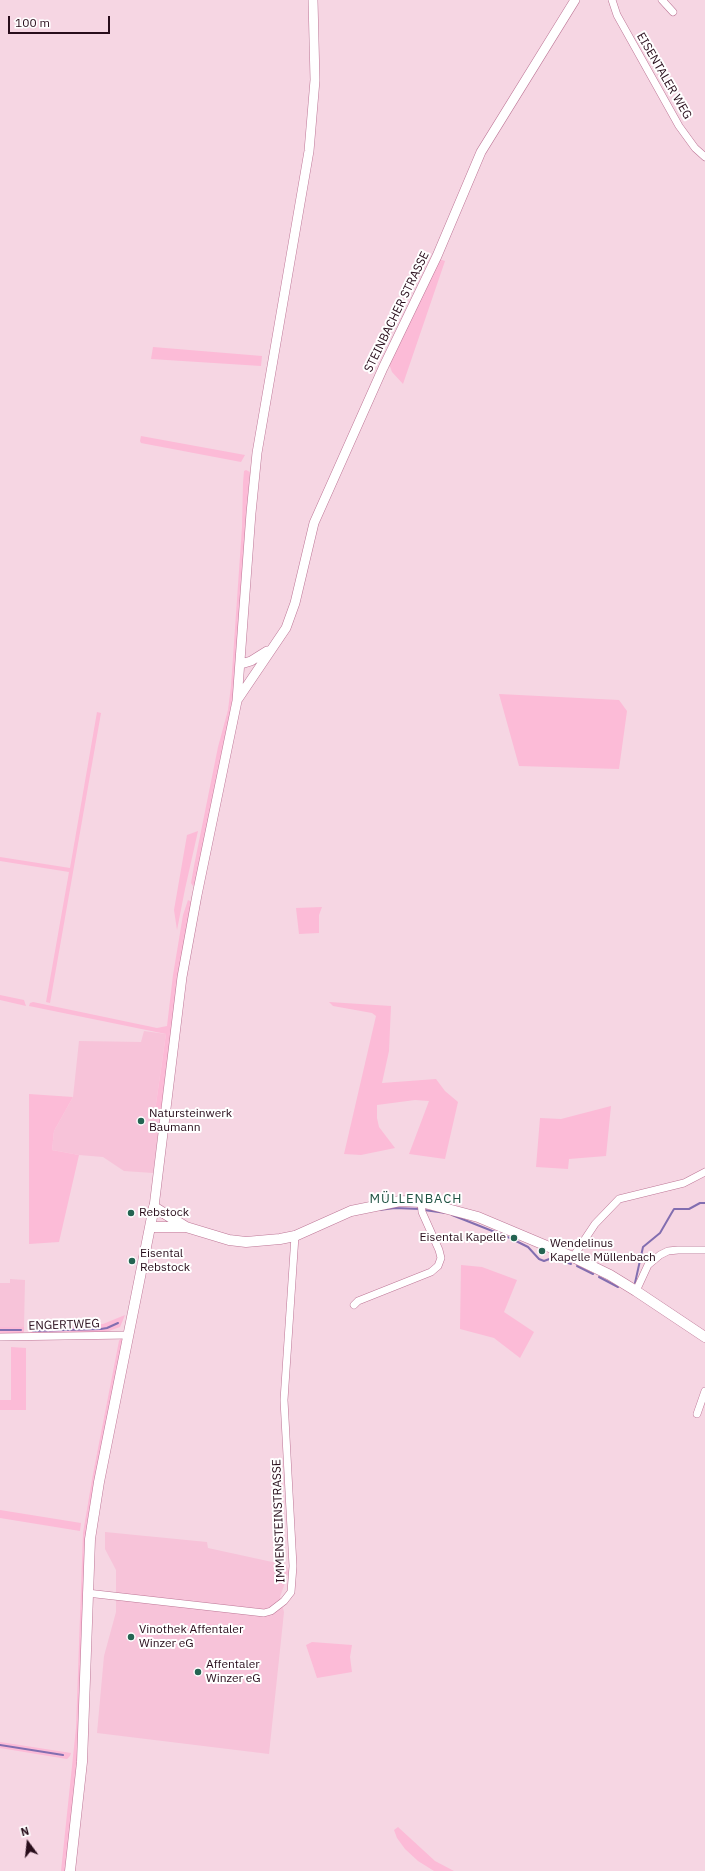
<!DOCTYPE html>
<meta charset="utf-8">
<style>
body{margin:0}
#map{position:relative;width:705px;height:1871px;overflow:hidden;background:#f6d6e3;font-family:"IBM Plex Sans",sans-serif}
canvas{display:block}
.north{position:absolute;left:8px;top:1823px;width:40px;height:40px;-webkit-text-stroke:3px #fff;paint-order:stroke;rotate:345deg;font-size:11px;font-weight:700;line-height:16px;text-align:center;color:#280d1b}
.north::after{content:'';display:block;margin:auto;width:14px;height:18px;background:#280d1b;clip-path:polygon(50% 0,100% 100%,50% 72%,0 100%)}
.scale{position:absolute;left:8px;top:16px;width:102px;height:18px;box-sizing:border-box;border:2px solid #280d1b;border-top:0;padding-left:5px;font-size:12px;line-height:14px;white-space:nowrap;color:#280d1b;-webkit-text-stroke:3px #fff;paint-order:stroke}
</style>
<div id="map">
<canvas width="705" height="1871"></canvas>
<div class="north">N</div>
<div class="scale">100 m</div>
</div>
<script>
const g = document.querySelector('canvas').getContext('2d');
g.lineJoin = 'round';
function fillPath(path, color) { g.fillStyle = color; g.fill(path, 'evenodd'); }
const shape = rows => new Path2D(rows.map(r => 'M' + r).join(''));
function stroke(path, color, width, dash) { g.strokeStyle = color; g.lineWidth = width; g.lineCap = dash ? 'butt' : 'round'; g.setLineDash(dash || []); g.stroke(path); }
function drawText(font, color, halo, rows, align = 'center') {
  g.font = font + ' "IBM Plex Sans",sans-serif'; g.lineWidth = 4; g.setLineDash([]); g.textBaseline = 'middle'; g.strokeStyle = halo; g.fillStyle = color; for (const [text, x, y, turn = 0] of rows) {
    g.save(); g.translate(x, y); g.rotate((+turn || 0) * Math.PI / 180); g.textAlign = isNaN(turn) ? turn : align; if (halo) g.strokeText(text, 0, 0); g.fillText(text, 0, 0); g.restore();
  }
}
const built = shape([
 [144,1031,166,1034,155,1111,161,1111,153,1173,124,1171,103,1157,79,1155,52,1150,54,1131,73,1097,79,1041,141,1042],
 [10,1279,25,1280,24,1327,0,1327,0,1283,10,1283],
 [105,1532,207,1542,208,1548,286,1565,289,1571,280,1597,284,1612,269,1754,97,1733,104,1656,116,1612,116,1570,105,1549]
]);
const green = shape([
 [439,259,445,261,403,384,392,372,389,364],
 [153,347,262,356,261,366,151,359],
 [141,436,245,455,241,462,141,443,140,441],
 [246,470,250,472,234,692,195,885,193,886,191,883,194,866,218,747,228,710,231,686,242,527,243,483,244,471],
 [499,694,619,700,627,711,619,769,519,766],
 [97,712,101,713,50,1003,46,1002,69,872,0,861,0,857,70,868],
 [198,831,185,889,177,930,174,910,187,835],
 [188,900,192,902,178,979,161,1111,155,1111,166,1034,29,1006,30,1003,33,1002,157,1028,167,1026,173,975,183,915],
 [322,907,319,915,319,933,299,934,296,908],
 [0,995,24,1000,26,1006,0,1000],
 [329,1002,391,1006,389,1051,382,1083,436,1079,445,1091,458,1102,445,1159,409,1154,429,1101,415,1100,377,1105,377,1118,379,1127,395,1148,361,1155,344,1154,376,1016,372,1013,333,1006],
 [29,1094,73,1097,54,1131,52,1150,79,1155,59,1242,29,1244],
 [611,1106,606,1156,569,1159,568,1169,536,1167,540,1118,561,1119],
 [461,1265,482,1267,517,1280,504,1312,534,1332,520,1358,494,1338,460,1329],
 [125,1315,120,1327,106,1332,31,1333,30,1332,29,1326,103,1324],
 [0,1327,24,1327,24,1332,21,1334,0,1335],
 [121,1338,124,1341,88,1517,82,1620,81,1724,66,1871,61,1871,76,1728,83,1533,93,1474,119,1341],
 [11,1347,26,1348,26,1410,0,1410,0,1400,11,1400],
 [0,1510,81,1523,80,1531,0,1518],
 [312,1642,352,1645,350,1657,352,1672,317,1678,306,1645],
 [0,1742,71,1753,70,1756,67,1759,0,1748],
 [398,1827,435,1861,454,1871,434,1871,418,1861,405,1849,397,1838,394,1830]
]);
const stream = shape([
 [379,1210,395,1208,420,1209],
 [424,1210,446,1213],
 [452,1215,510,1238,528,1247,539,1259,544,1261,552,1258],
 [560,1260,571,1264],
 [577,1266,593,1274],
 [599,1277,618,1287],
 [635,1283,643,1247,660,1233,671,1214,674,1209,689,1209,700,1203,705,1203],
 [0,1330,21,1330],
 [33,1331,101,1329,107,1328,118,1323],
 [0,1745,63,1755]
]);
const minor = shape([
 [612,0,617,15,679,126,695,148,705,157],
 [662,0,673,12],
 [573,1257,595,1224,619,1199,684,1183,705,1172],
 [636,1291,648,1265,660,1255,668,1251,678,1250,705,1250],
 [354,1305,358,1301,431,1272,438,1266,441,1258,439,1250,422,1212,421,1202],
 [0,1337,129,1335],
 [697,1414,705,1391],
 [87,1593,264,1613,271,1611,284,1601,291,1592,293,1566,284,1400,295,1236]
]);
const tertiary = shape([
 [241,664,251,661,267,651],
 [238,699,286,628,295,603,314,523,383,368,437,256,481,152,575,0],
 [154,1207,182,977,197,895,237,701,251,513,257,453,309,151,315,80,313,0]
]);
const secondary = shape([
 [150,1227,184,1227],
 [70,1871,82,1762,90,1539,99,1482,154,1207,186,1227,229,1240,246,1242,280,1239,295,1236,351,1211,400,1201,421,1202,478,1217,573,1257,610,1275,636,1291,705,1337]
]);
const markers = [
 [141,1121,4,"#246452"],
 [131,1213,4,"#246452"],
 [514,1238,4,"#246452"],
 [542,1251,4,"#246452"],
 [132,1261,4,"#246452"],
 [131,1637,4,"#246452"],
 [198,1672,4,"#246452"]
];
const streetNames = [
 ["EISENTALER WEG",664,76,60],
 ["STEINBACHER STRASSE",397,312,-64],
 ["ENGERTWEG",64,1325,-2],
 ["IMMENSTEINSTRASSE",279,1521,-92]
];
const poiNames = [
 ["Natursteinwerk",149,1114],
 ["Baumann",149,1128],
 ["Rebstock",139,1213],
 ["Eisental Kapelle",506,1238,"right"],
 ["Wendelinus",550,1244],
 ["Kapelle Müllenbach",550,1258],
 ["Eisental",140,1254],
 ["Rebstock",140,1268],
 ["Vinothek Affentaler",139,1630],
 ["Winzer eG",139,1644],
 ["Affentaler",206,1665],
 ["Winzer eG",206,1679]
];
const neighbourhoodNames = [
 ["MÜLLENBACH",416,1199]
];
fillPath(built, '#f7c3d9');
fillPath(green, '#fcbbd7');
stroke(stream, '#826eb0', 2);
stroke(minor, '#bd7696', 8);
stroke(tertiary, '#bd7696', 10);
stroke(secondary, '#bd7696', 11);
stroke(minor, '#fff', 7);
stroke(tertiary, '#fff', 9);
stroke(secondary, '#fff', 10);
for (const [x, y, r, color] of markers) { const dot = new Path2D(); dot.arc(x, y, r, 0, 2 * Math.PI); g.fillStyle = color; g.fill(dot); stroke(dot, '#fff', 1.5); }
drawText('12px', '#280d1b', '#fff', streetNames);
drawText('12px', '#280d1b', '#fff', poiNames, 'left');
g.letterSpacing = '1px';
drawText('13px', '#1d5041', '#fff', neighbourhoodNames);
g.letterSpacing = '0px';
</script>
